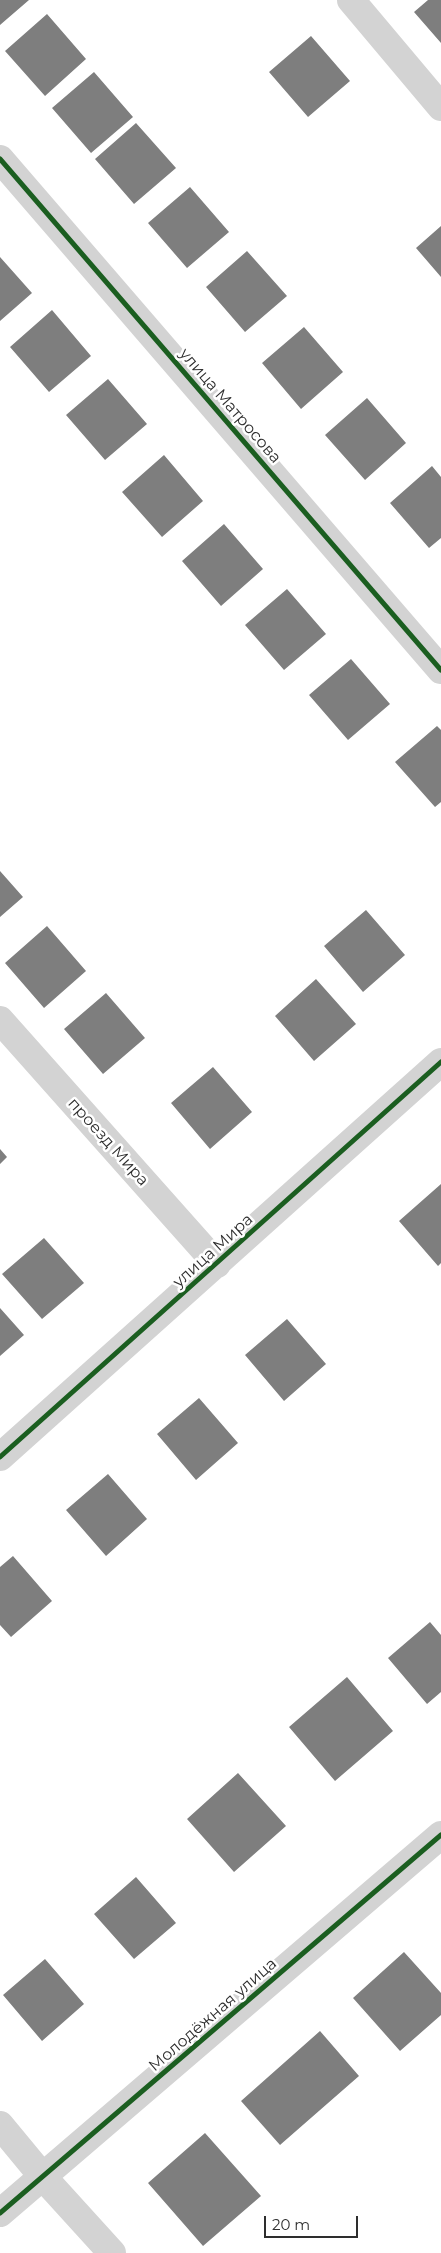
<!DOCTYPE html>
<meta charset="utf-8">
<style>
body{margin:0}
#map{position:relative;width:441px;height:2253px;overflow:hidden;background:#fff;font-family:Montserrat,sans-serif}
canvas{display:block}
.scale{position:absolute;left:264px;top:2216px;width:94px;height:22px;box-sizing:border-box;border:2px solid #2e2e2e;border-top:0;padding-left:6px;font-size:15px;line-height:18px;white-space:nowrap;color:#2e2e2e;-webkit-text-stroke:4px #fff;paint-order:stroke}
</style>
<div id="map">
<canvas width="441" height="2253"></canvas>
<div class="scale">20 m</div>
</div>
<script>
const g = document.querySelector('canvas').getContext('2d');
g.lineJoin = 'round';
function fillPath(path, color) { g.fillStyle = color; g.fill(path, 'evenodd'); }
const shape = rows => new Path2D(rows.map(r => 'M' + r).join(''));
function stroke(path, color, width, dash) { g.strokeStyle = color; g.lineWidth = width; g.lineCap = dash ? 'butt' : 'round'; g.setLineDash(dash || []); g.stroke(path); }
function drawText(font, color, halo, rows, align = 'center') {
  g.font = font + ' Montserrat,sans-serif'; g.lineWidth = 5; g.setLineDash([]); g.textBaseline = 'middle'; g.strokeStyle = halo; g.fillStyle = color; for (const [text, x, y, turn = 0] of rows) {
    g.save(); g.translate(x, y); g.rotate((+turn || 0) * Math.PI / 180); g.textAlign = isNaN(turn) ? turn : align; if (halo) g.strokeText(text, 0, 0); g.fillText(text, 0, 0); g.restore();
  }
}
const building = shape([
 [0,0,29,0,0,25],
 [428,0,441,0,441,43,414,12],
 [47,14,86,59,45,96,5,51],
 [311,36,350,81,308,117,269,72],
 [94,72,133,117,91,153,52,108],
 [136,123,176,168,134,204,95,159],
 [190,187,229,232,187,268,148,223],
 [441,226,441,277,416,248],
 [247,251,287,296,245,332,206,287],
 [0,257,32,293,0,321],
 [52,310,91,356,49,392,10,347],
 [304,327,343,372,301,409,262,363],
 [108,379,147,424,105,460,66,415],
 [367,398,406,443,365,480,325,435],
 [164,455,203,501,162,537,122,492],
 [432,466,441,477,441,538,429,548,390,503],
 [224,524,263,569,221,606,182,561],
 [287,589,326,634,284,670,245,625],
 [351,659,390,704,348,740,309,695],
 [437,726,441,730,441,802,435,807,395,762],
 [0,871,23,897,0,917],
 [366,910,405,955,363,992,324,946],
 [47,926,86,971,44,1008,5,963],
 [316,979,356,1024,314,1061,275,1016],
 [106,993,145,1038,103,1074,64,1029],
 [213,1067,252,1112,210,1149,171,1103],
 [0,1149,7,1157,0,1164],
 [441,1184,441,1263,438,1266,399,1221],
 [44,1238,84,1283,42,1319,2,1274],
 [0,1308,24,1335,0,1356],
 [287,1319,326,1364,284,1401,245,1355],
 [199,1398,238,1443,196,1480,157,1434],
 [108,1474,147,1519,106,1556,66,1510],
 [13,1556,52,1601,11,1637,0,1625,0,1567],
 [430,1622,441,1635,441,1692,427,1704,388,1658],
 [347,1677,393,1731,335,1781,289,1727],
 [238,1773,286,1826,234,1872,187,1819],
 [136,1877,176,1923,134,1959,94,1914],
 [404,1952,441,1993,441,2015,400,2051,353,1998],
 [45,1959,84,2004,42,2041,3,1995],
 [320,2031,359,2076,280,2145,241,2101],
 [205,2133,261,2196,203,2246,148,2183]
]);
const minor = shape([
 [351,0,441,107],
 [0,159,441,670],
 [0,1020,217,1264],
 [0,1457,441,1062],
 [0,2213,441,1835]
]);
const tertiary = shape([
 [0,2125,43,2177,112,2253]
]);
const cycleway = shape([
 [0,159,441,670],
 [0,1457,441,1062],
 [0,2213,441,1835]
]);
const streetNames = [
 ["улица Матросова",230,406,49],
 ["проезд Мира",108,1142,48],
 ["улица Мира",213,1251,-42],
 ["Молодёжная улица",213,2015,-41]
];
fillPath(building, '#7e7e7e');
stroke(minor, '#d3d3d3', 28);
stroke(tertiary, '#d3d3d3', 28);
stroke(cycleway, '#1b5e20', 5);
drawText('16px', '#2e2e2e', '#fff', streetNames);
</script>
